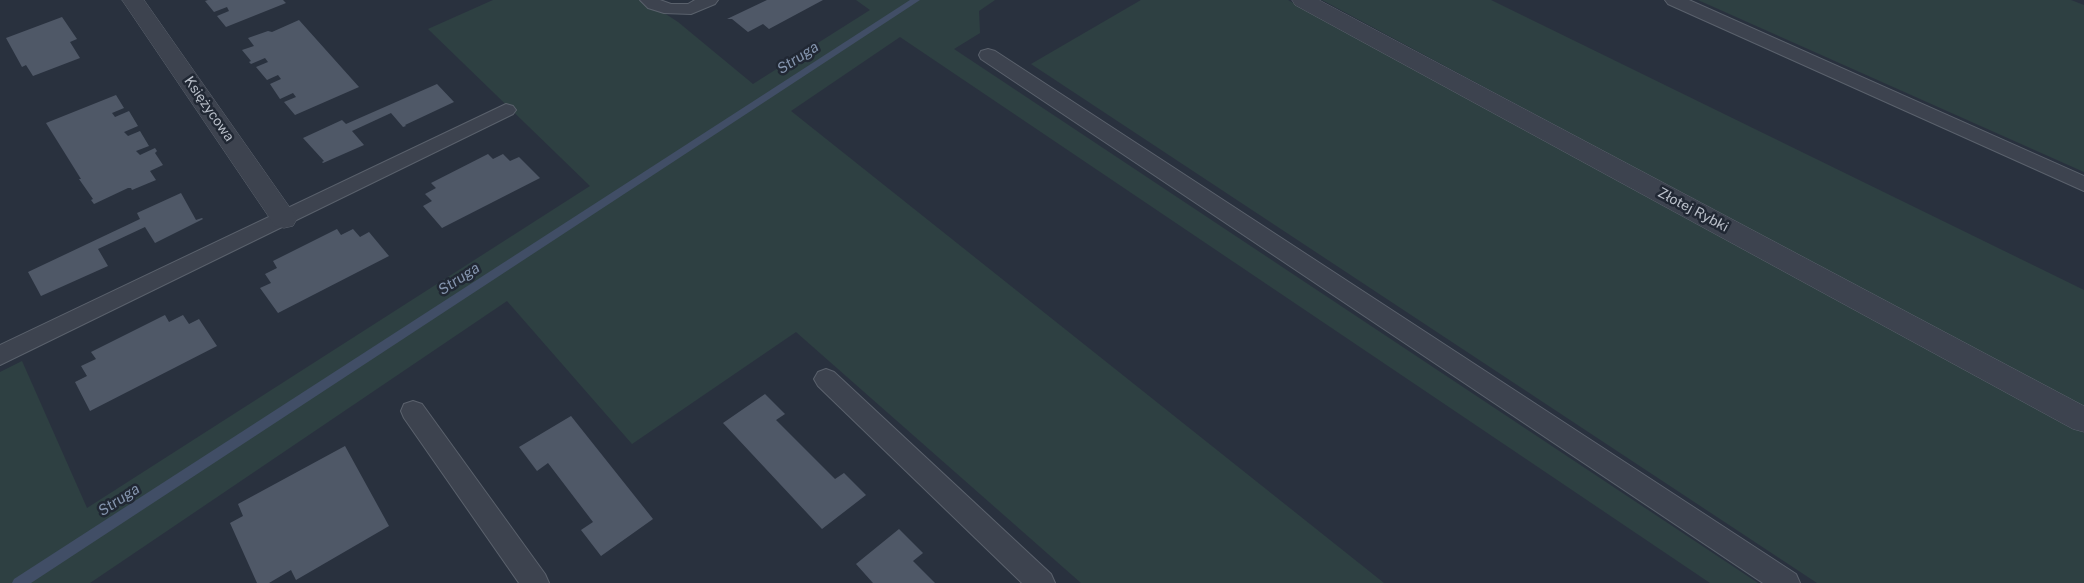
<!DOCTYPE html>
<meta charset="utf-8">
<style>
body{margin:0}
canvas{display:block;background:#29313e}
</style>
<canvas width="2084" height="583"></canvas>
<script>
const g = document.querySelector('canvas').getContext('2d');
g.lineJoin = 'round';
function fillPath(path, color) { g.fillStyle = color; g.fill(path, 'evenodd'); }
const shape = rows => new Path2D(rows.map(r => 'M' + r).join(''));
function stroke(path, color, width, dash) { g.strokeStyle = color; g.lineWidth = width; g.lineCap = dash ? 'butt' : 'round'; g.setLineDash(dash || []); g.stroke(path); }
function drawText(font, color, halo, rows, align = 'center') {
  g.font = font + ' "Public Sans",sans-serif'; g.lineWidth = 5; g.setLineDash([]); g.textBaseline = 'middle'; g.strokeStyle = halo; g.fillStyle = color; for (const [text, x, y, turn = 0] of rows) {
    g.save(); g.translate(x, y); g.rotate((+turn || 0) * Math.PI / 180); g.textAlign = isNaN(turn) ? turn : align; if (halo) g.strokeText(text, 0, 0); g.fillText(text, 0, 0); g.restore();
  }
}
const green = shape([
 [493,0,644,0,678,22,753,84,870,10,856,0,995,0,979,11,980,33,954,49,1758,583,1710,583,900,37,791,111,1384,583,1081,583,796,332,632,444,507,301,90,583,0,583,0,372,22,361,87,508,590,186,428,29],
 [1141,0,1288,0,2084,433,2084,583,1817,583,1031,64],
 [1322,0,1491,0,2084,290,2084,409],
 [1698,0,2071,0,2084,5,2084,172]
]);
const stream = shape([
 [910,0,920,0,31,583,12,583,14,579,910,0]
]);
const building = shape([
 [208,0,283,0,286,3,226,27,217,16,229,11,227,7,214,12,205,1],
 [767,0,823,0,769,29,763,24,748,32,732,19,727,19],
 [62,17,77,39,70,42,80,58,33,76,26,65,22,67,6,38],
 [299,20,359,87,295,115,284,102,296,97,293,93,280,99,270,84,281,79,278,75,267,80,256,67,268,62,265,58,251,64,249,62,251,61,242,50,254,46,248,38,268,31,272,32],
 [437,84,454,102,405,125,406,126,403,127,391,113,352,131,364,145,323,163,322,162,324,161,303,138,342,120,346,124],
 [116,95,124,108,112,113,115,117,129,111,138,126,124,132,128,136,140,131,149,146,136,151,140,155,155,148,157,151,155,153,163,165,150,171,156,180,132,190,131,188,128,188,94,204,91,200,93,199,79,179,81,179,46,123],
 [488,154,493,159,503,154,510,161,519,157,540,178,442,228,423,206,432,201,425,194,436,188,431,183],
 [181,193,196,220,202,218,203,219,155,243,145,227,98,249,108,266,41,296,28,272,140,219,137,213],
 [337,229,341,235,353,229,360,237,369,232,389,256,278,313,260,288,271,283,265,274,277,268,273,261],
 [165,315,169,322,183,315,189,324,199,319,217,346,90,411,75,382,87,376,81,366,96,359,91,352],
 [765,394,785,414,776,420,835,479,844,473,866,495,822,529,723,423],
 [571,416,653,519,601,556,581,530,593,522,548,463,537,471,519,447],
 [345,446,389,526,296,580,291,570,269,583,257,583,230,523,243,516,238,504],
 [899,529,923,553,913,561,935,583,873,583,856,564]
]);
const service = shape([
 [640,0,660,0,671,4,688,4,695,0,718,0,715,4,691,14,664,13,648,8,640,0],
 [1665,0,1689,0,2084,176,2084,191,1668,4,1665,0],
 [988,49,995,51,1796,574,1800,583,1763,583,981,59,979,55,981,51,988,49],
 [506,104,513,106,516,110,513,114,0,365,0,345,506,104],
 [826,369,834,372,1051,574,1055,583,1022,583,818,386,814,379,818,372,826,369],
 [413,401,422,404,545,574,549,583,519,583,404,418,401,411,404,404,413,401]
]);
const minor = shape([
 [122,0,144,0,293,212,297,219,293,226,284,228,275,226,122,0],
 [1292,0,1319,0,2084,406,2084,432,2073,429,1295,5,1292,0]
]);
const streetNames = [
 ["Księżycowa",209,109,55],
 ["Złotej Rybki",1693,210,28]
];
const waterNames = [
 ["Struga",798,58,-33],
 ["Struga",459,279,-33],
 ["Struga",119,500,-33]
];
fillPath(green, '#2e4042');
fillPath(stream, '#414e66');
fillPath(building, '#4f5867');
stroke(service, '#5a616c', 2);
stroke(minor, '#5a616c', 1);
fillPath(service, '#3d434f');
fillPath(minor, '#3d434f');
drawText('14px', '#b9bfc9', '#212834', streetNames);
drawText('italic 15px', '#8494ad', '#212834', waterNames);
</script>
